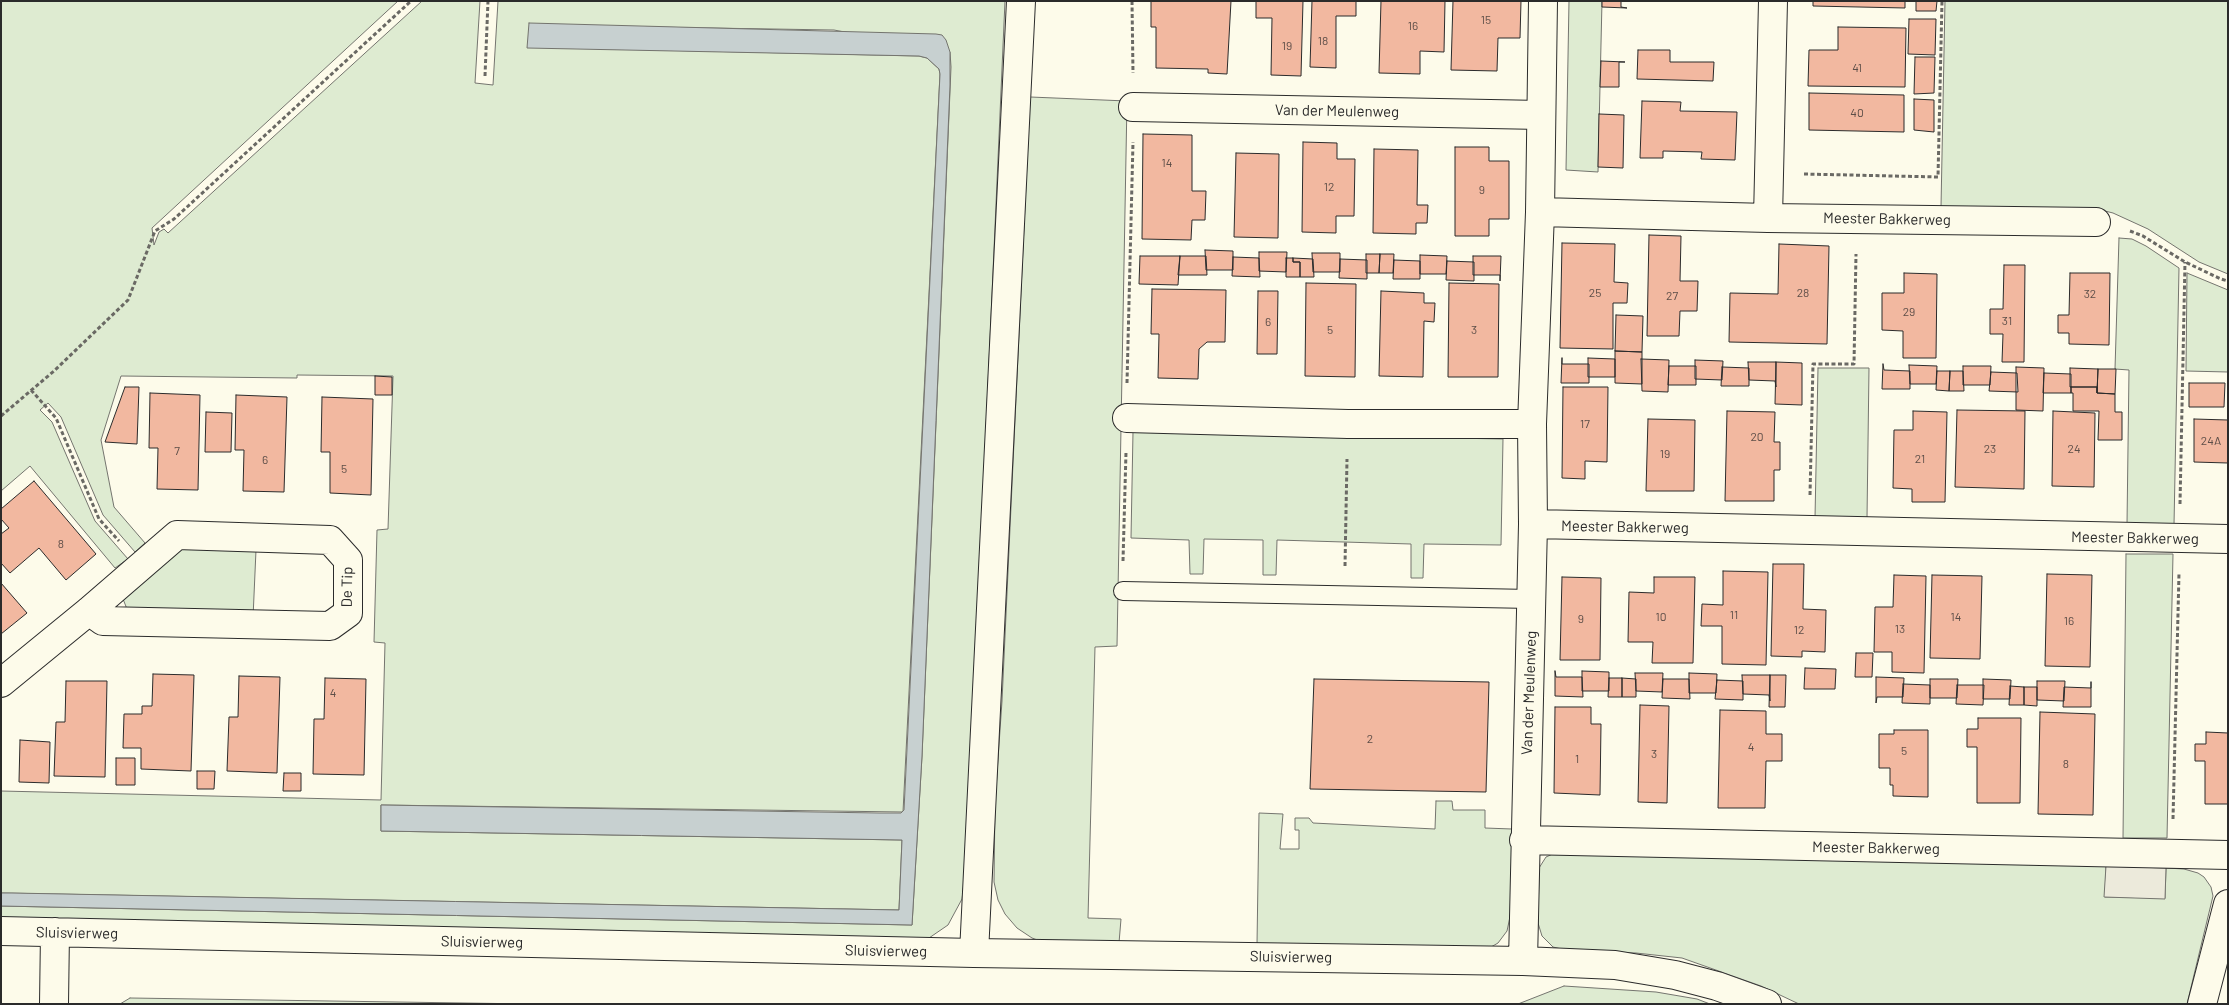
<!DOCTYPE html>
<style>
body{margin:0}
#map{position:relative;width:2229px;height:1005px;overflow:hidden;background:#fdfbea;font-family:Barlow,sans-serif}
canvas{display:block}
.frame{position:absolute;inset:0;border:2px solid #2b2b2b;pointer-events:none}
</style>
<div id="map">
<canvas width="2229" height="1005"></canvas>
<div class="frame"></div>
</div>
<script>
const g = document.querySelector('canvas').getContext('2d');
g.lineJoin = 'round';
function fillPath(path, color) { g.fillStyle = color; g.fill(path, 'evenodd'); }
const shape = rows => new Path2D(rows.map(r => 'M' + r).join(''));
function stroke(path, color, width, dash) { g.strokeStyle = color; g.lineWidth = width; g.lineCap = dash ? 'butt' : 'round'; g.setLineDash(dash || []); g.stroke(path); }
function drawText(font, color, halo, rows, align = 'center') {
  g.font = font + ' Barlow,sans-serif'; g.lineWidth = 4; g.setLineDash([]); g.textBaseline = 'middle'; g.strokeStyle = halo; g.fillStyle = color; for (const [text, x, y, turn = 0] of rows) {
    g.save(); g.translate(x, y); g.rotate((+turn || 0) * Math.PI / 180); g.textAlign = isNaN(turn) ? turn : align; if (halo) g.strokeText(text, 0, 0); g.fillText(text, 0, 0); g.restore();
  }
}
const green = shape([
 [1,1,398,1,152,228,154,245,159,232,164,229,168,233,422,1,480,1,475,83,493,85,498,1,1005,1,967,859,962,899,948,925,929,938,918,940,8,921,1,917,1,906,912,925,922,756,951,67,950,52,834,30,647,27,527,47,919,56,927,58,939,69,940,74,903,812,381,805,381,831,902,840,899,910,1,893,1,791,381,800,385,643,374,642,377,530,388,529,393,376,297,375,297,378,121,376,101,440,114,507,145,543,135,552,103,515,61,417,48,403,40,410,52,422,95,521,128,559,115,568,30,466,1,491,1,1],
 [1569,1,1602,1,1598,172,1566,170,1569,1],
 [1945,1,2228,1,2228,274,2199,262,2148,229,2113,213,2101,210,1941,207,1945,1],
 [1030,97,1127,101,1117,646,1095,647,1088,918,1121,919,1119,943,1040,941,1032,938,1017,928,1005,914,998,900,994,882,995,803,1002,701,1030,97],
 [2119,238,2132,239,2146,246,2179,268,2174,525,2127,524,2129,370,2115,369,2119,238],
 [2187,273,2228,290,2228,372,2186,371,2187,273],
 [1818,368,1869,368,1867,518,1815,518,1818,368],
 [1133,432,1503,439,1501,545,1424,544,1423,578,1411,578,1411,544,1277,540,1276,575,1263,575,1263,540,1204,539,1203,574,1190,574,1189,540,1131,538,1133,432],
 [176,546,256,550,253,618,129,614,123,599,176,546],
 [2126,554,2173,554,2167,838,2123,838,2126,554],
 [1436,801,1452,801,1453,810,1485,810,1485,828,1512,829,1511,912,1507,931,1498,943,1491,947,1257,944,1259,813,1283,814,1280,849,1299,849,1299,830,1295,830,1295,818,1309,818,1313,823,1435,829,1436,801],
 [1555,853,2106,866,2105,897,2165,898,2166,868,2184,869,2198,873,2204,877,2211,887,2213,896,2187,1004,1799,1004,1761,986,1682,958,1636,953,1569,951,1553,947,1542,936,1538,923,1539,868,1546,857,1555,853],
 [1564,986,1656,992,1697,999,1710,1004,1518,1004,1564,986],
 [130,998,531,1004,120,1004,130,998]
]);
const parking = shape([
 [2106,866,2166,868,2165,899,2104,897,2106,866]
]);
const water = shape([
 [529,23,936,34,942,35,946,40,950,52,950,85,922,756,912,925,1,906,1,893,12,893,899,910,902,840,381,831,381,805,879,813,901,813,904,810,940,74,939,69,927,58,919,56,527,48,529,23]
]);
const building = shape([
 [1151,1,1231,1,1227,74,1208,73,1208,69,1156,68,1156,27,1151,27,1151,1],
 [1256,1,1303,1,1301,76,1271,75,1272,18,1256,18,1256,1],
 [1312,1,1356,1,1356,16,1336,16,1336,68,1310,67,1312,1],
 [1381,1,1445,1,1444,52,1420,51,1420,74,1379,73,1381,1],
 [1453,1,1521,1,1520,38,1498,38,1497,71,1451,70,1453,1],
 [1602,1,1621,1,1621,7,1627,8,1602,7,1602,1],
 [1813,1,1905,1,1905,8,1813,6,1813,1],
 [1916,1,1937,1,1936,11,1916,11,1916,1],
 [1909,19,1936,19,1935,55,1908,54,1909,19],
 [1838,27,1906,28,1905,87,1808,86,1809,50,1838,50,1838,27],
 [1638,50,1670,50,1670,62,1714,62,1713,81,1637,79,1638,50],
 [1915,57,1935,57,1934,93,1914,94,1915,57],
 [1601,61,1625,62,1619,62,1619,87,1600,87,1601,61],
 [1809,93,1904,95,1904,132,1809,130,1809,93],
 [1914,99,1934,100,1934,132,1914,130,1914,99],
 [1642,101,1681,102,1680,111,1737,112,1735,160,1701,159,1702,152,1663,151,1663,158,1640,158,1642,101],
 [1599,114,1624,115,1623,168,1598,167,1599,114],
 [1143,134,1192,135,1192,191,1206,191,1205,220,1192,220,1191,240,1142,239,1143,134],
 [1303,142,1337,143,1337,159,1355,159,1354,216,1336,216,1336,233,1302,232,1303,142],
 [1455,147,1489,147,1489,161,1509,161,1509,219,1489,219,1489,236,1455,236,1455,147],
 [1374,149,1418,150,1417,205,1428,205,1427,223,1416,223,1416,234,1373,233,1374,149],
 [1236,153,1279,154,1278,238,1234,237,1236,153],
 [1649,235,1681,236,1680,281,1698,281,1697,311,1680,311,1679,336,1647,336,1649,235],
 [1562,243,1615,244,1614,282,1628,283,1627,303,1613,303,1613,349,1560,348,1562,243],
 [1779,244,1829,246,1827,344,1729,342,1730,293,1778,294,1779,244],
 [1205,250,1233,251,1233,270,1206,270,1205,250],
 [1259,252,1287,252,1286,272,1259,271,1259,252],
 [1312,253,1340,253,1340,272,1313,272,1312,253],
 [1366,254,1380,254,1379,273,1366,273,1366,254],
 [1380,254,1394,254,1393,273,1379,273,1380,254],
 [1420,255,1447,256,1446,274,1420,274,1420,255],
 [1140,256,1180,256,1178,285,1139,284,1140,256],
 [1180,256,1206,256,1207,275,1178,275,1180,256],
 [1473,256,1501,256,1500,281,1500,275,1473,275,1473,256],
 [1233,257,1259,258,1260,277,1232,276,1233,257],
 [1286,258,1293,258,1293,262,1300,262,1300,277,1286,277,1286,258],
 [1293,258,1313,259,1314,277,1300,277,1300,262,1293,262,1293,258],
 [1340,259,1367,260,1367,279,1339,278,1340,259],
 [1394,260,1420,261,1420,279,1393,279,1394,260],
 [1447,261,1474,262,1474,281,1446,280,1447,261],
 [2004,265,2025,265,2024,362,2002,362,2003,334,1990,334,1990,309,2003,309,2004,265],
 [1904,273,1937,274,1936,358,1903,358,1903,331,1882,330,1882,293,1904,293,1904,273],
 [2070,273,2110,273,2109,345,2069,344,2069,333,2058,333,2058,315,2069,315,2070,273],
 [1306,283,1356,284,1355,377,1305,376,1306,283],
 [1449,283,1499,284,1498,377,1448,377,1449,283],
 [1152,289,1226,290,1225,342,1207,342,1199,349,1198,379,1158,378,1159,334,1151,334,1152,289],
 [1258,291,1278,291,1277,354,1257,354,1258,291],
 [1381,291,1424,293,1424,303,1435,303,1434,322,1424,321,1423,377,1379,376,1381,291],
 [1616,315,1643,316,1642,352,1615,351,1616,315],
 [1615,351,1642,352,1642,384,1615,383,1615,351],
 [1562,358,1562,364,1589,364,1589,383,1561,383,1562,358],
 [1588,358,1615,359,1615,377,1588,377,1588,358],
 [1641,359,1669,360,1668,392,1642,391,1641,359],
 [1695,360,1723,361,1722,380,1695,379,1695,360],
 [1748,362,1776,362,1776,387,1775,381,1749,380,1748,362],
 [1776,362,1802,363,1802,405,1775,404,1776,362],
 [1883,364,1884,370,1910,371,1910,389,1882,389,1883,364],
 [1909,365,1937,366,1936,384,1910,384,1909,365],
 [1669,366,1696,366,1696,385,1668,385,1669,366],
 [1963,366,1991,366,1990,385,1963,385,1963,366],
 [1722,367,1749,368,1749,386,1721,386,1722,367],
 [2016,367,2044,368,2043,411,2016,410,2016,367],
 [2070,368,2098,369,2097,393,2097,387,2070,387,2070,368],
 [2098,369,2116,369,2115,394,2097,393,2098,369],
 [1937,371,1950,371,1949,391,1936,390,1937,371],
 [1950,371,1963,371,1964,391,1949,391,1950,371],
 [1991,372,2017,373,2018,392,1989,391,1991,372],
 [2044,373,2071,374,2071,393,2043,393,2044,373],
 [375,376,392,377,392,395,375,395,375,376],
 [2189,383,2225,383,2224,407,2189,407,2189,383],
 [125,387,139,387,137,444,105,442,125,387],
 [1563,387,1608,387,1607,462,1585,461,1585,479,1562,478,1563,387],
 [2071,387,2097,387,2097,393,2115,394,2115,412,2122,412,2122,440,2098,440,2099,411,2073,411,2073,393,2071,393,2071,387],
 [150,393,200,395,198,490,157,489,158,448,149,448,150,393],
 [236,395,287,397,284,492,243,491,244,450,235,450,236,395],
 [322,397,373,399,371,495,330,493,330,452,321,452,322,397],
 [1957,410,2025,411,2024,489,1955,487,1957,410],
 [1727,411,1775,412,1774,442,1780,442,1780,470,1774,470,1774,501,1725,501,1727,411],
 [1913,411,1947,412,1945,502,1912,502,1912,489,1893,488,1894,430,1913,430,1913,411],
 [2053,411,2095,413,2094,487,2052,486,2053,411],
 [206,412,232,413,231,452,205,452,206,412],
 [1648,419,1695,420,1694,491,1646,491,1648,419],
 [2194,419,2228,420,2228,463,2194,462,2194,419],
 [34,481,96,554,66,580,39,548,10,573,1,563,1,534,9,528,1,519,1,509,34,481],
 [1773,564,1804,564,1803,609,1826,610,1825,652,1802,651,1802,657,1771,656,1773,564],
 [1723,571,1768,572,1766,665,1722,664,1722,626,1701,626,1702,604,1723,605,1723,571],
 [2047,574,2092,575,2090,667,2045,666,2047,574],
 [1894,575,1926,576,1924,673,1892,672,1892,652,1874,652,1875,607,1893,607,1894,575],
 [1932,575,1982,576,1980,659,1930,658,1932,575],
 [1562,577,1601,578,1600,660,1560,660,1562,577],
 [1654,577,1695,577,1693,663,1652,663,1653,642,1628,642,1629,592,1654,593,1654,577],
 [1,583,27,613,1,634,1,583],
 [1856,653,1873,653,1872,677,1855,677,1856,653],
 [1805,668,1836,669,1835,689,1804,689,1805,668],
 [1555,671,1556,677,1582,677,1583,697,1555,696,1555,671],
 [1582,671,1609,672,1609,691,1582,691,1582,671],
 [1635,673,1663,673,1662,692,1636,691,1635,673],
 [1689,673,1717,674,1716,693,1689,693,1689,673],
 [153,674,194,675,191,771,141,769,141,748,123,748,124,714,142,714,142,706,152,706,153,674],
 [1742,675,1770,675,1770,701,1769,695,1743,694,1742,675],
 [1770,675,1786,675,1785,707,1769,707,1770,675],
 [239,676,280,677,277,773,227,771,229,717,238,717,239,676],
 [1876,677,1904,678,1903,697,1877,697,1876,703,1876,677],
 [325,678,366,679,364,775,313,774,314,719,324,719,325,678],
 [1609,678,1622,678,1622,697,1608,697,1609,678],
 [1622,678,1636,679,1636,697,1622,697,1622,678],
 [1314,679,1489,682,1486,792,1310,789,1314,679],
 [1663,679,1689,679,1690,699,1662,698,1663,679],
 [1930,679,1958,679,1957,698,1930,698,1930,679],
 [1983,679,2011,680,2010,699,1983,699,1983,679],
 [1717,680,1743,681,1743,700,1715,699,1717,680],
 [66,681,107,681,105,777,54,776,56,722,65,722,66,681],
 [2037,681,2065,681,2064,701,2037,700,2037,681],
 [2091,682,2091,707,2063,707,2064,687,2091,688,2091,682],
 [1903,684,1930,685,1930,704,1902,703,1903,684],
 [1957,685,1984,685,1983,705,1956,704,1957,685],
 [2010,686,2024,687,2024,705,2009,705,2010,686],
 [2024,687,2037,687,2037,706,2024,705,2024,687],
 [1640,705,1669,706,1667,803,1638,802,1640,705],
 [1555,707,1591,707,1591,724,1601,724,1600,795,1554,793,1555,707],
 [1720,710,1766,711,1766,734,1782,734,1782,761,1766,761,1765,808,1718,808,1720,710],
 [2040,712,2095,714,2093,815,2038,814,2040,712],
 [1978,718,2021,718,2020,803,1977,803,1977,747,1967,747,1967,729,1978,729,1978,718],
 [1894,730,1928,730,1928,797,1893,796,1893,785,1890,785,1890,768,1879,768,1879,734,1894,734,1894,730],
 [2206,732,2228,733,2228,804,2205,804,2205,761,2195,761,2195,744,2206,744,2206,732],
 [20,740,50,742,49,783,19,782,20,740],
 [116,758,135,758,135,785,116,785,116,758],
 [197,771,215,771,214,789,197,789,197,771],
 [284,773,301,773,301,791,283,791,284,773]
]);
const path = shape([
 [1132,1,1133,73],
 [485,76,488,1],
 [1804,174,1938,177,1942,1],
 [2130,231,2143,236,2185,262,2221,279,2228,281],
 [1127,383,1133,142],
 [31,390,56,418,99,519,119,541],
 [1,416,54,371,128,300,155,231,174,219,411,1],
 [1810,495,1813,364,1854,364,1856,254],
 [2180,504,2185,262],
 [1123,561,1126,452],
 [1345,566,1347,459],
 [2173,819,2179,573]
]);
const service = shape([
 [1123,591,1531,599]
]);
const minor = shape([
 [1133,107,1541,115],
 [1540,212,1768,218,2096,222],
 [1768,218,1773,1],
 [1127,418,1348,424,1532,424],
 [1533,524,2228,539],
 [1,683,89,611,177,535,330,540,348,560,348,613,330,626,103,621,89,611],
 [1524,840,2228,855],
 [1,931,974,953,1523,961,1615,965,1675,975,1717,986,1767,1004],
 [974,953,1021,1],
 [1523,961,1533,524,1532,424,1540,212,1543,1],
 [54,1004,55,932],
 [2202,1004,2228,904]
]);
const numberNames = [
 ["15",1486,20],
 ["16",1413,26],
 ["18",1323,41],
 ["19",1287,46],
 ["41",1857,68],
 ["40",1857,113],
 ["14",1167,163],
 ["12",1329,187],
 ["9",1482,190],
 ["25",1595,293],
 ["28",1803,293],
 ["32",2090,294],
 ["27",1672,296],
 ["29",1909,312],
 ["31",2007,321],
 ["6",1268,322],
 ["5",1330,330],
 ["3",1474,330],
 ["17",1585,424],
 ["20",1757,437],
 ["24A",2211,441],
 ["23",1990,449],
 ["24",2074,449],
 ["7",177,451],
 ["19",1665,454],
 ["21",1920,459],
 ["6",265,460],
 ["5",344,469],
 ["8",61,544],
 ["11",1734,615],
 ["10",1661,617],
 ["14",1956,617],
 ["9",1581,619],
 ["16",2069,621],
 ["13",1900,629],
 ["12",1799,630],
 ["4",333,693],
 ["2",1370,739],
 ["4",1751,747],
 ["5",1904,751],
 ["3",1654,754],
 ["1",1577,759],
 ["8",2066,764]
];
const streetNames = [
 ["Van der Meulenweg",1337,111,1],
 ["Meester Bakkerweg",1887,219,1],
 ["Meester Bakkerweg",1625,527,1],
 ["Meester Bakkerweg",2135,538,1],
 ["De Tip",347,587,-89],
 ["Van der Meulenweg",1529,693,-88],
 ["Meester Bakkerweg",1876,848,1],
 ["Sluisvierweg",77,933,1],
 ["Sluisvierweg",482,942,1],
 ["Sluisvierweg",886,951,1],
 ["Sluisvierweg",1291,957,1]
];
fillPath(green, '#deebd1');
stroke(green, '#74746e', 1);
fillPath(parking, '#eceadb');
stroke(parking, '#74746e', 1);
fillPath(water, '#c7d0d0');
stroke(water, '#74746e', 1);
fillPath(building, '#f2b8a0');
stroke(building, '#2b2b2b', 1);
stroke(service, '#2b2b2b', 20);
stroke(minor, '#2b2b2b', 30);
stroke(path, '#6a6964', 3, [4, 2.5]);
stroke(service, '#fdfbea', 18);
stroke(minor, '#fdfbea', 28);
drawText('12px', '#5d4e48', null, numberNames);
drawText('15px', '#2b2b2b', '#fdfbea', streetNames);
</script>
